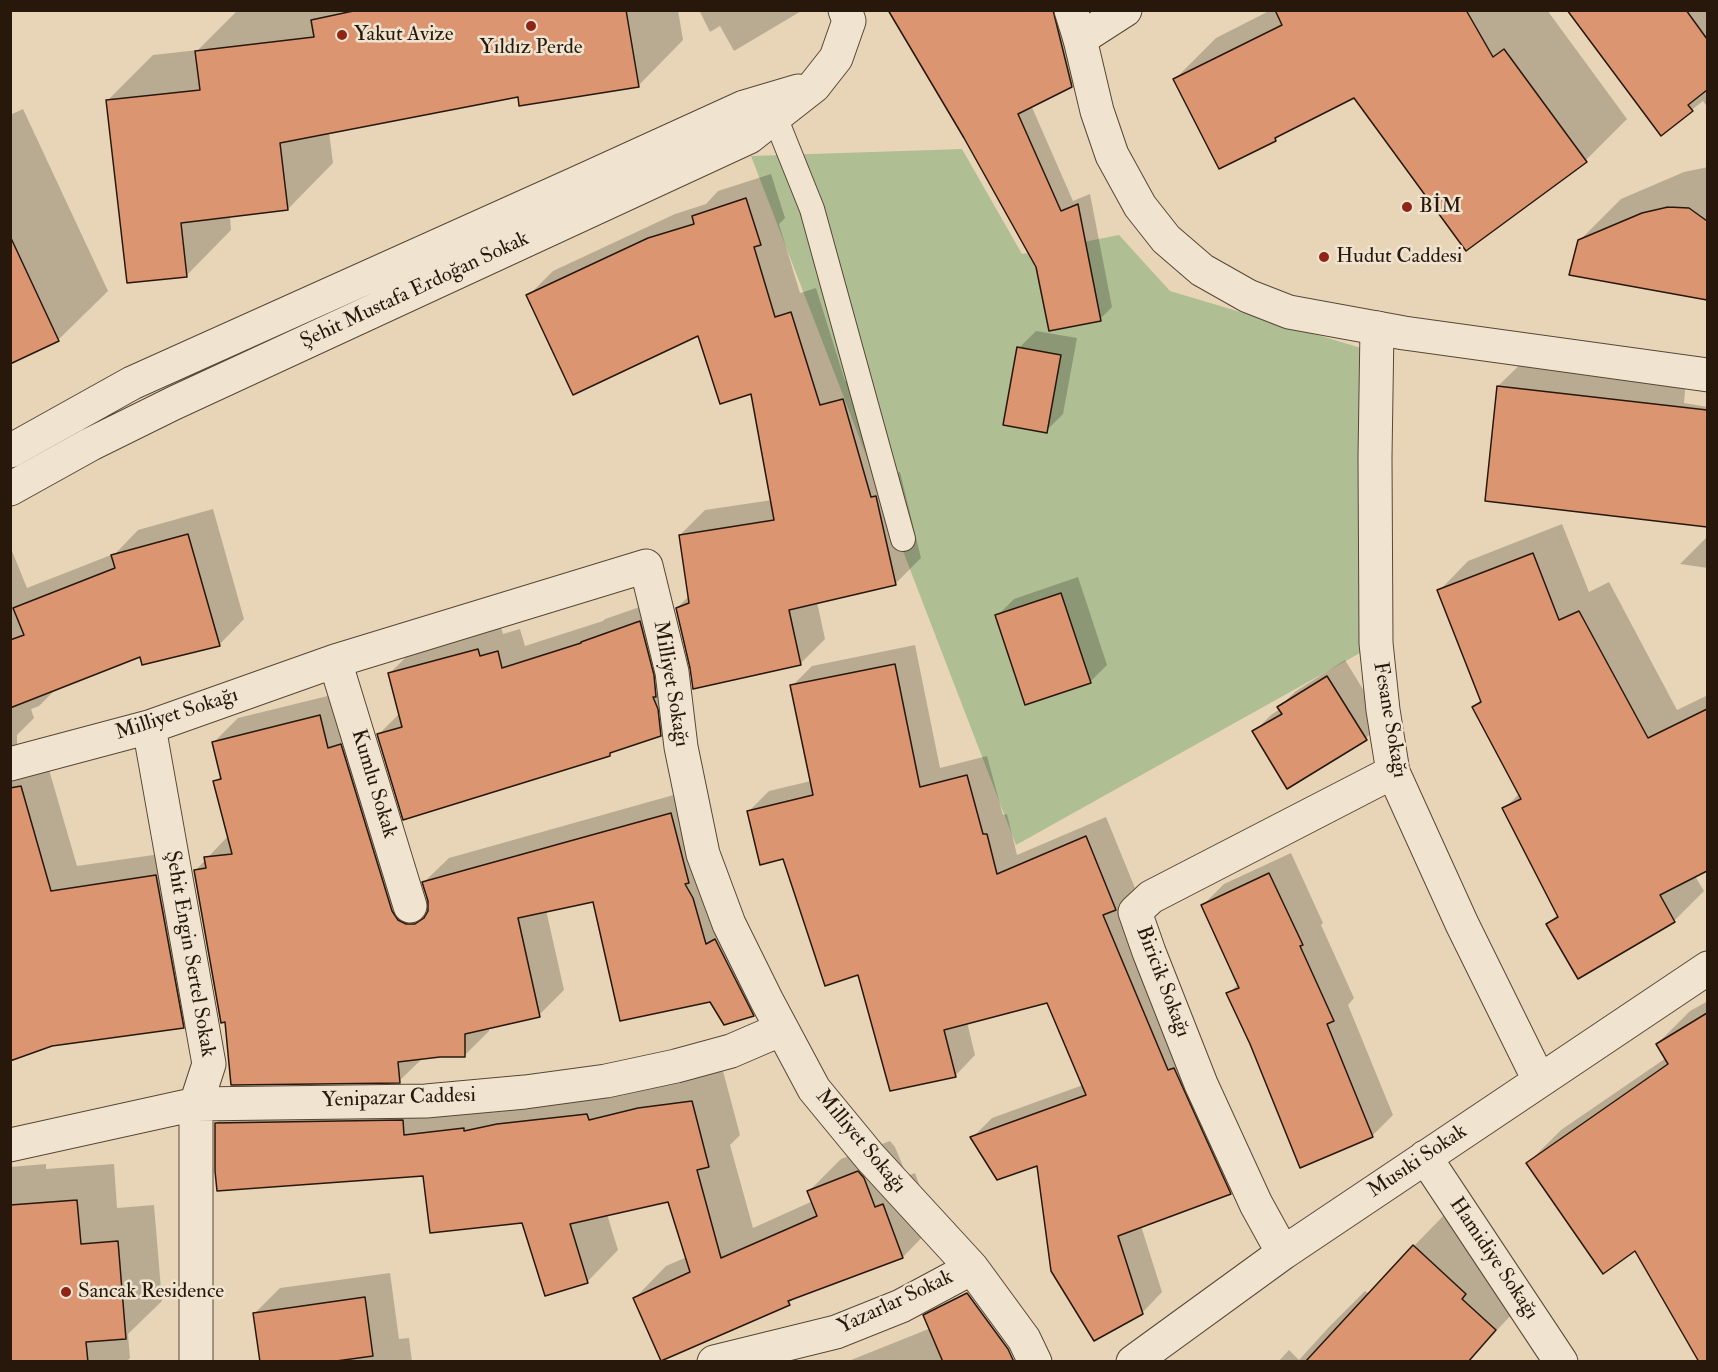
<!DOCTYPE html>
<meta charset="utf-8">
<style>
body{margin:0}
#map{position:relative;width:1718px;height:1372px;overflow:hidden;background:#e8d5b7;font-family:"IM FELL Double Pica",serif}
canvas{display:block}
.frame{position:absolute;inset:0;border:12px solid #27180b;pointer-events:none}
</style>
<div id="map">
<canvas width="1718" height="1372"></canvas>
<div class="frame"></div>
</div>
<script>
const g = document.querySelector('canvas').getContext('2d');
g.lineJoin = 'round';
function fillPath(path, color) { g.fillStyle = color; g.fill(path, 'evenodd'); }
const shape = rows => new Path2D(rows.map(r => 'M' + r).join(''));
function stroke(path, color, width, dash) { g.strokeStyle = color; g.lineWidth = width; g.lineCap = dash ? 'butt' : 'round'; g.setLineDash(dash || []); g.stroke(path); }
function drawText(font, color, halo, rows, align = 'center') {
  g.font = font + ' "IM FELL Double Pica",serif'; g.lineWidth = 5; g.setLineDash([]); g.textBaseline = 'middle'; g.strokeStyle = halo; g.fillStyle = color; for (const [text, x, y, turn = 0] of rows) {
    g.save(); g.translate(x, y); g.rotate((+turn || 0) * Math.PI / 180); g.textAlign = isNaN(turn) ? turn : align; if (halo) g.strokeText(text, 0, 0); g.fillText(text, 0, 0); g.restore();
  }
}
const green = shape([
 [962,149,1022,254,1119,235,1170,291,1368,350,1385,639,1016,845,751,156]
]);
const shadow = shape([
 [238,10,678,10,683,40,638,86,519,95,329,132,333,163,288,209,230,216,231,230,186,276,108,100,153,55,198,50],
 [699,10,803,10,734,51,720,26,710,32],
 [890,10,1067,10,1083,74,1071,86,1031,105,1073,201,1090,194,1112,307,1100,319,1038,266,965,138],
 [1271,10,1547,10,1627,119,1586,160,1467,249,1355,96,1283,132,1275,140,1175,79,1216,38],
 [1568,10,1708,10,1708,108,1703,101,1661,134],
 [23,109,108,291,58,340,10,362,10,115],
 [1708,167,1708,299,1571,274,1579,241,1621,199,1684,172],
 [771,174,785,218,779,224,800,293,816,288,845,381,868,374,896,473,900,472,921,558,896,583,817,602,825,639,800,664,677,608,689,596,680,535,705,510,772,500,752,392,699,334,528,296,553,271,675,214,706,204,718,191],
 [1036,331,1077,338,1063,414,1046,431,1019,348],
 [1534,351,1687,368,1684,403,1708,407,1708,526,1486,500,1498,386],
 [213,509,244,619,219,645,141,655,56,689,39,706,31,709,34,718,17,735,17,744,22,752,45,756,77,866,181,851,208,1001,183,1027,52,1045,10,1059,10,546,27,588,116,553,138,530],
 [1562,524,1589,592,1609,582,1677,710,1708,695,1708,869,1695,876,1704,891,1675,920,1578,977,1548,924,1558,914,1504,809,1520,793,1474,707,1482,699,1439,591,1468,561],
 [1708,536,1708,568,1680,564],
 [1078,577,1107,665,1090,682,997,616,1014,599],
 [663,599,683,711,660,734,614,750,610,754,379,734,400,713,389,674,412,651,501,627,503,634,520,629,525,646,603,621,605,619],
 [915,645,940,768,987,756,1003,815,1007,814,1017,855,1106,817,1135,888,1124,899,1250,1172,1230,1192,1141,1226,1162,1292,1142,1313,1038,1164,972,1138,992,1118,1083,1085,1048,1001,967,1022,975,1055,955,1076,859,973,784,857,748,812,769,791,811,781,792,686,812,666],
 [1345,660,1383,722,1366,738,1254,732,1271,715,1280,709,1279,707,1296,691],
 [344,692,422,896,429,899,424,882,449,858,695,789,713,856,778,990,753,1015,711,1000,594,900,546,910,564,990,539,1015,489,1027,489,1031,464,1056,423,1058,399,1081,226,1021,195,871,229,835,215,782,222,775,213,743,238,718],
 [1291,853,1323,923,1321,925,1354,998,1348,1005,1393,1115,1372,1136,1252,1043,1228,994,1239,983,1203,905,1224,884],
 [1708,1001,1708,1362,1701,1362,1636,1249,1528,1163,1561,1130,1666,1058,1657,1044,1690,1011],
 [723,1071,740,1135,730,1145,753,1228,813,1201,809,1191,841,1159,890,1141,895,1147,907,1176,915,1173,934,1225,903,1257,796,1297,789,1303,635,1298,666,1266,687,1257,669,1200,607,1214,618,1250,587,1282,523,1222,424,1174,216,1123,248,1091,671,1077],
 [46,1164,46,1169,114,1164,117,1208,154,1205,162,1301,128,1334,130,1358,126,1362,10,1362,10,1167],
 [1450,1209,1532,1293,1467,1362,1278,1362,1289,1350,1299,1360,1329,1327,1365,1291,1369,1294,1414,1246],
 [390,1273,399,1339,409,1338,412,1362,261,1362,254,1314,280,1288],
 [971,1312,996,1362,846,1362]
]);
const building = shape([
 [358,10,626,10,639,87,519,106,518,97,280,143,288,210,181,223,187,277,127,283,106,100,200,90,195,51,314,37,311,20,358,10],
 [888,10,1053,10,1072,87,1018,114,1061,211,1078,204,1101,321,1049,331,1036,267,964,138,888,10],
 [1275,10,1466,10,1493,57,1504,49,1587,162,1466,251,1354,98,1275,138,1276,141,1219,169,1173,79,1282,25,1275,10],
 [1567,10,1686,10,1707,39,1707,90,1688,105,1693,111,1661,136,1567,10],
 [746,198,761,245,754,247,775,317,791,312,820,405,843,399,871,497,876,496,896,585,789,610,801,665,693,689,690,668,676,608,689,603,679,535,774,520,751,394,720,404,698,336,573,395,526,295,648,238,694,224,692,216,746,198],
 [1668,207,1689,208,1707,221,1707,300,1569,275,1578,240,1642,213,1668,207],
 [10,236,59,341,10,364,10,236],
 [1017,347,1061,355,1047,433,1003,425,1017,347],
 [1497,386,1707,410,1707,527,1485,501,1497,386],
 [188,534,220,646,142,665,140,657,10,708,10,640,24,635,13,608,115,568,111,555,188,534],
 [1533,553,1559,620,1579,611,1648,738,1707,709,1707,871,1660,895,1675,922,1578,979,1546,924,1558,917,1502,808,1521,799,1472,707,1481,702,1437,590,1533,553],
 [1061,593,1091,683,1025,705,995,615,1061,593],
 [640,621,654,675,656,697,653,697,658,709,661,736,610,753,610,756,403,820,377,734,402,727,388,673,478,649,480,656,498,651,502,668,581,643,581,642,640,621],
 [895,664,920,787,967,775,983,834,987,834,997,874,1086,836,1116,910,1103,915,1168,1070,1174,1068,1231,1194,1118,1236,1143,1314,1094,1341,1051,1271,1037,1166,997,1180,970,1137,1086,1095,1047,1003,944,1030,956,1077,890,1091,858,975,825,986,783,859,760,865,747,811,813,795,790,685,895,664],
 [1327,676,1367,740,1287,789,1252,731,1282,714,1277,707,1327,676],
 [320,715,328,748,341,744,392,911,398,920,406,924,415,924,424,918,428,911,428,901,422,882,671,813,689,883,685,884,693,898,706,944,715,939,754,1016,724,1025,710,1002,620,1021,593,902,518,918,540,1017,465,1034,465,1057,440,1057,398,1062,400,1083,231,1085,225,1022,221,1023,194,870,206,868,204,857,232,854,213,781,221,779,212,742,320,715],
 [21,786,51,891,156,875,184,1028,52,1046,10,1061,10,788,21,786],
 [1269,873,1303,945,1300,946,1334,1021,1327,1024,1373,1137,1300,1168,1250,1044,1226,993,1239,988,1201,905,1269,873],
 [1707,1013,1707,1362,1699,1362,1635,1251,1603,1274,1526,1163,1668,1064,1656,1044,1707,1013],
 [692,1101,709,1167,697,1170,721,1258,817,1216,807,1191,858,1171,864,1178,875,1207,883,1204,903,1258,788,1301,790,1305,661,1361,633,1298,690,1272,668,1202,570,1224,588,1283,545,1296,522,1223,430,1233,423,1176,217,1191,215,1171,215,1123,403,1120,404,1135,464,1128,464,1131,497,1124,587,1114,589,1120,638,1108,692,1101],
 [77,1200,81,1244,118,1241,126,1339,86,1342,88,1362,10,1362,10,1205,77,1200],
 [1413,1245,1466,1294,1462,1299,1496,1330,1468,1362,1305,1362,1413,1245],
 [967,1293,1008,1349,1014,1362,943,1362,923,1315,967,1293],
 [365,1297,373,1356,329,1362,260,1362,253,1313,365,1297]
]);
const service = shape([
 [775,117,812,209,903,539]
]);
const minor = shape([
 [1080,39,1125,10],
 [1377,328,1375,457,1376,643,1383,710,1393,772,1462,924,1539,1080],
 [10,451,132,383,577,183,744,107,798,91],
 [10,489,91,444,174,403,749,137,814,86,836,58,849,21,845,10],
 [335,661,410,906],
 [149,727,209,1064,196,1104,196,1362],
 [10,764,149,727,335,661,646,566,672,672,681,747,703,854,729,924,767,1001,814,1089,870,1157,972,1268,1024,1339,1035,1362],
 [10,1145,196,1104,426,1101,525,1092,606,1081,676,1066,731,1051,782,1029],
 [1425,1157,1561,1362],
 [1283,1253,1256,1204,1201,1084,1149,952,1135,912,1151,897,1393,772],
 [714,1362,836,1332,901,1306,972,1268],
 [1133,1362,1283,1253,1708,968]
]);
const tertiary = shape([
 [1071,10,1080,39,1097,111,1112,155,1140,206,1166,239,1202,270,1248,296,1289,312,1404,333,1708,375]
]);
const markers = [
 [531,26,6,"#8f2418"],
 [342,35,6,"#8f2418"],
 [1407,207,6,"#8f2418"],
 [1324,257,6,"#8f2418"],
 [66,1292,6,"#8f2418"]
];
const poiNames = [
 ["Yakut Avize",354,35],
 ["Yıldız Perde",531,48,"center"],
 ["BİM",1419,207],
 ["Hudut Caddesi",1336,257],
 ["Sancak Residence",78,1292]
];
const streetNames = [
 ["Şehit Mustafa Erdoğan Sokak",415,291,-25],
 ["Milliyet Sokağı",670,684,80],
 ["Milliyet Sokağı",177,715,-18],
 ["Fesane Sokağı",1389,720,80],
 ["Kumlu Sokak",373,784,73],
 ["Şehit Engin Sertel Sokak",189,954,80],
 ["Biricik Sokağı",1162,982,69],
 ["Yenipazar Caddesi",399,1099,-2],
 ["Milliyet Sokağı",860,1142,50],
 ["Musıki Sokak",1418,1162,-34],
 ["Hamidiye Sokağı",1493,1259,56],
 ["Yazarlar Sokak",896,1303,-25]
];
fillPath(green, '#b0be93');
fillPath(shadow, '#0003');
fillPath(building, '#dc9571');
stroke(building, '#27180b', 1.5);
stroke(service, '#574736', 26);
stroke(minor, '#574736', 35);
stroke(tertiary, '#574736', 35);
stroke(service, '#f0e4d0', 24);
stroke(minor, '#f0e4d0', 33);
stroke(tertiary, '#f0e4d0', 33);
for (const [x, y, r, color] of markers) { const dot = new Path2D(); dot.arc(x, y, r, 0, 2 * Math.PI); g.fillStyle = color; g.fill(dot); stroke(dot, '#f0e4d0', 2); }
drawText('21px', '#27180b', '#f0e4d0', poiNames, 'left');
drawText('21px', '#27180b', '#f0e4d0', streetNames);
</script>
